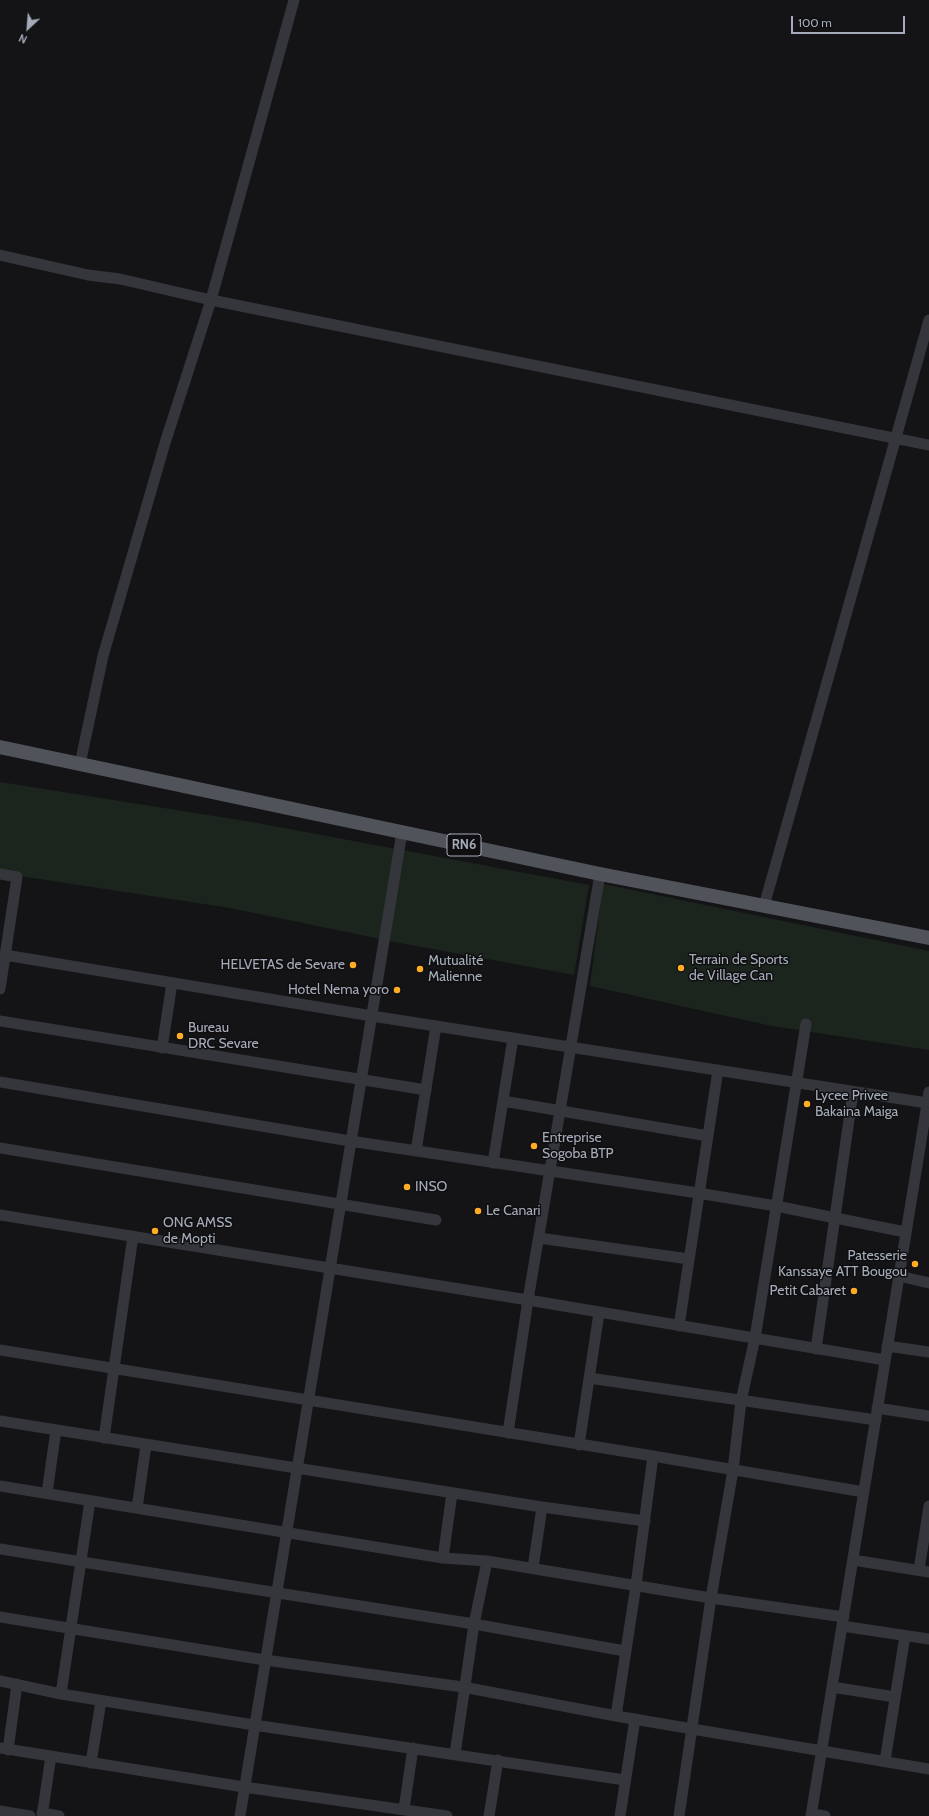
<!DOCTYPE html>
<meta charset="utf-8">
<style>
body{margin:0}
#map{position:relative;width:929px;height:1816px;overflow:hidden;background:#141416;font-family:Cabin,sans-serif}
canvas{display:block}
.north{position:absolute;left:8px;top:8px;width:40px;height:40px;-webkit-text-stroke:3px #0f0f11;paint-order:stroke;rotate:206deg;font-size:11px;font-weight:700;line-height:16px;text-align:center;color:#a5abb8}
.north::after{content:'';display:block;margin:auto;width:14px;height:18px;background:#a5abb8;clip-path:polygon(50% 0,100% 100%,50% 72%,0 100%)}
.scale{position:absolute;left:791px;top:16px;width:114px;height:18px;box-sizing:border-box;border:2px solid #a5abb8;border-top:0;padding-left:5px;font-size:12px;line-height:14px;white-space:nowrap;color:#a5abb8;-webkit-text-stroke:3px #0f0f11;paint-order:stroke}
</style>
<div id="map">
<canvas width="929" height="1816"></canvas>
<div class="north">N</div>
<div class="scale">100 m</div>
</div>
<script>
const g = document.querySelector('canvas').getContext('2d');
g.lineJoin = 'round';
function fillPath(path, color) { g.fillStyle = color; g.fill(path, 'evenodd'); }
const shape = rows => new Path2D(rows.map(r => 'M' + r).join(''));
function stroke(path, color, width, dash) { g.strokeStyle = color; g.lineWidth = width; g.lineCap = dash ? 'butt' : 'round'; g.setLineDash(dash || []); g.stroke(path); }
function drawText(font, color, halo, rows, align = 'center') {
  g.font = font + ' Cabin,sans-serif'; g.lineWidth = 3; g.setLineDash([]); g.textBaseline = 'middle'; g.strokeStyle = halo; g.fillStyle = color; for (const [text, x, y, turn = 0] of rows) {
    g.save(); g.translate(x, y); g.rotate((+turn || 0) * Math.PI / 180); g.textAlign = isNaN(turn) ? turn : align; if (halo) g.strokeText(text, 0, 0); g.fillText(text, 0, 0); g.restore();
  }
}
const green = shape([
 [0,782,252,822,589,885,574,975,400,943,230,908,0,873],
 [603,884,929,951,929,1050,772,1026,590,986]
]);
const minor = shape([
 [0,255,88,275,120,279,211,300,929,445],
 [80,764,103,656,165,443,211,300,294,0],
 [0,874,17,877,0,989],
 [764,906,929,320],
 [5,955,372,1016,927,1103],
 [0,1021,426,1090],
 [162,1048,172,983],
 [0,1082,350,1141,698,1193,776,1206,905,1232],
 [503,1101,708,1136],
 [0,1148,436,1220],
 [416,1151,436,1026],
 [493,1163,513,1038],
 [0,1215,528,1300,885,1360],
 [539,1238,689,1259],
 [899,1276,929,1283],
 [679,1326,718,1070],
 [887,1346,929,1352],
 [816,1349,853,1092],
 [0,1350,653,1456,864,1492],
 [589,1378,876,1420],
 [877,1408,929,1416],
 [0,1421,542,1507,645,1521],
 [508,1433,528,1300,600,874],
 [104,1438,133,1236],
 [579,1445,599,1313],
 [0,1486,443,1558,487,1561,711,1598,844,1617],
 [47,1493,56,1430],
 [137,1508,146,1445],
 [0,1549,474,1624,625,1651],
 [443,1558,452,1493],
 [853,1560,929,1572],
 [533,1568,542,1507],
 [919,1570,929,1506],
 [0,1617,265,1660,463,1687,616,1716,929,1769],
 [842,1626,929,1639],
 [0,1681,61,1694,254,1725,625,1780],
 [832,1687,895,1697],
 [61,1694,90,1501],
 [616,1716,636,1585,653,1456],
 [0,1748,244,1787,447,1816],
 [8,1750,17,1684],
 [455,1754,474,1624,487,1561],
 [885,1761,905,1636],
 [91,1763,101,1701],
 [404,1809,413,1748],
 [0,1811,30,1816],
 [42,1813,59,1816],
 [812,1814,825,1816],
 [42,1816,51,1756],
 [240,1816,402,832],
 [489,1816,498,1760],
 [620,1816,635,1719],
 [679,1816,711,1598,733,1470,741,1401,755,1338,806,1024],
 [811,1816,929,1092]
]);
const major = shape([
 [0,747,600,874,929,938]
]);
const markers = [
 [353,965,4,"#ffad24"],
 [681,968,4,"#ffad24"],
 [420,969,4,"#ffad24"],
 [397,990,4,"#ffad24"],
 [180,1036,4,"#ffad24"],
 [807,1104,4,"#ffad24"],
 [534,1146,4,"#ffad24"],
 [407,1187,4,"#ffad24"],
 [478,1211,4,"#ffad24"],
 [155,1231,4,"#ffad24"],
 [915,1264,4,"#ffad24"],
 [854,1291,4,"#ffad24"]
];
const shields = [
 [464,845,34]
];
const shieldNames = [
 ["RN6",464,845]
];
const poiNames = [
 ["Terrain de Sports",689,960],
 ["de Village Can",689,976],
 ["Mutualité",428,961],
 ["Malienne",428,977],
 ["HELVETAS de Sevare",345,965,"right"],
 ["Hotel Nema yoro",389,990,"right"],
 ["Bureau",188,1028],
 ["DRC Sevare",188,1044],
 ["Lycee Privee",815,1096],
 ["Bakaina Maiga",815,1112],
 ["Entreprise",542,1138],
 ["Sogoba BTP",542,1154],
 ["INSO",415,1187],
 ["Le Canari",486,1211],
 ["ONG AMSS",163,1223],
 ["de Mopti",163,1239],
 ["Patesserie",907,1256,"right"],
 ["Kanssaye ATT Bougou",907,1272,"right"],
 ["Petit Cabaret",846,1291,"right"]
];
fillPath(green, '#1c251d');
stroke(minor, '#35363c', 11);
stroke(major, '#51535b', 14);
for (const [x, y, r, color] of markers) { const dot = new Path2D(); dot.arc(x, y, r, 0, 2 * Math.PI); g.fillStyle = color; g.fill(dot); stroke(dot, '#0f0f11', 1.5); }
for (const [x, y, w] of shields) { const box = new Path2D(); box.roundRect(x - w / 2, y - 11, w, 22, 3); g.fillStyle = '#0f0f11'; g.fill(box); stroke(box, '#a5abb8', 1); }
drawText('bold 13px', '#a5abb8', null, shieldNames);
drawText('14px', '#a5abb8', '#0f0f11', poiNames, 'left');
</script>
